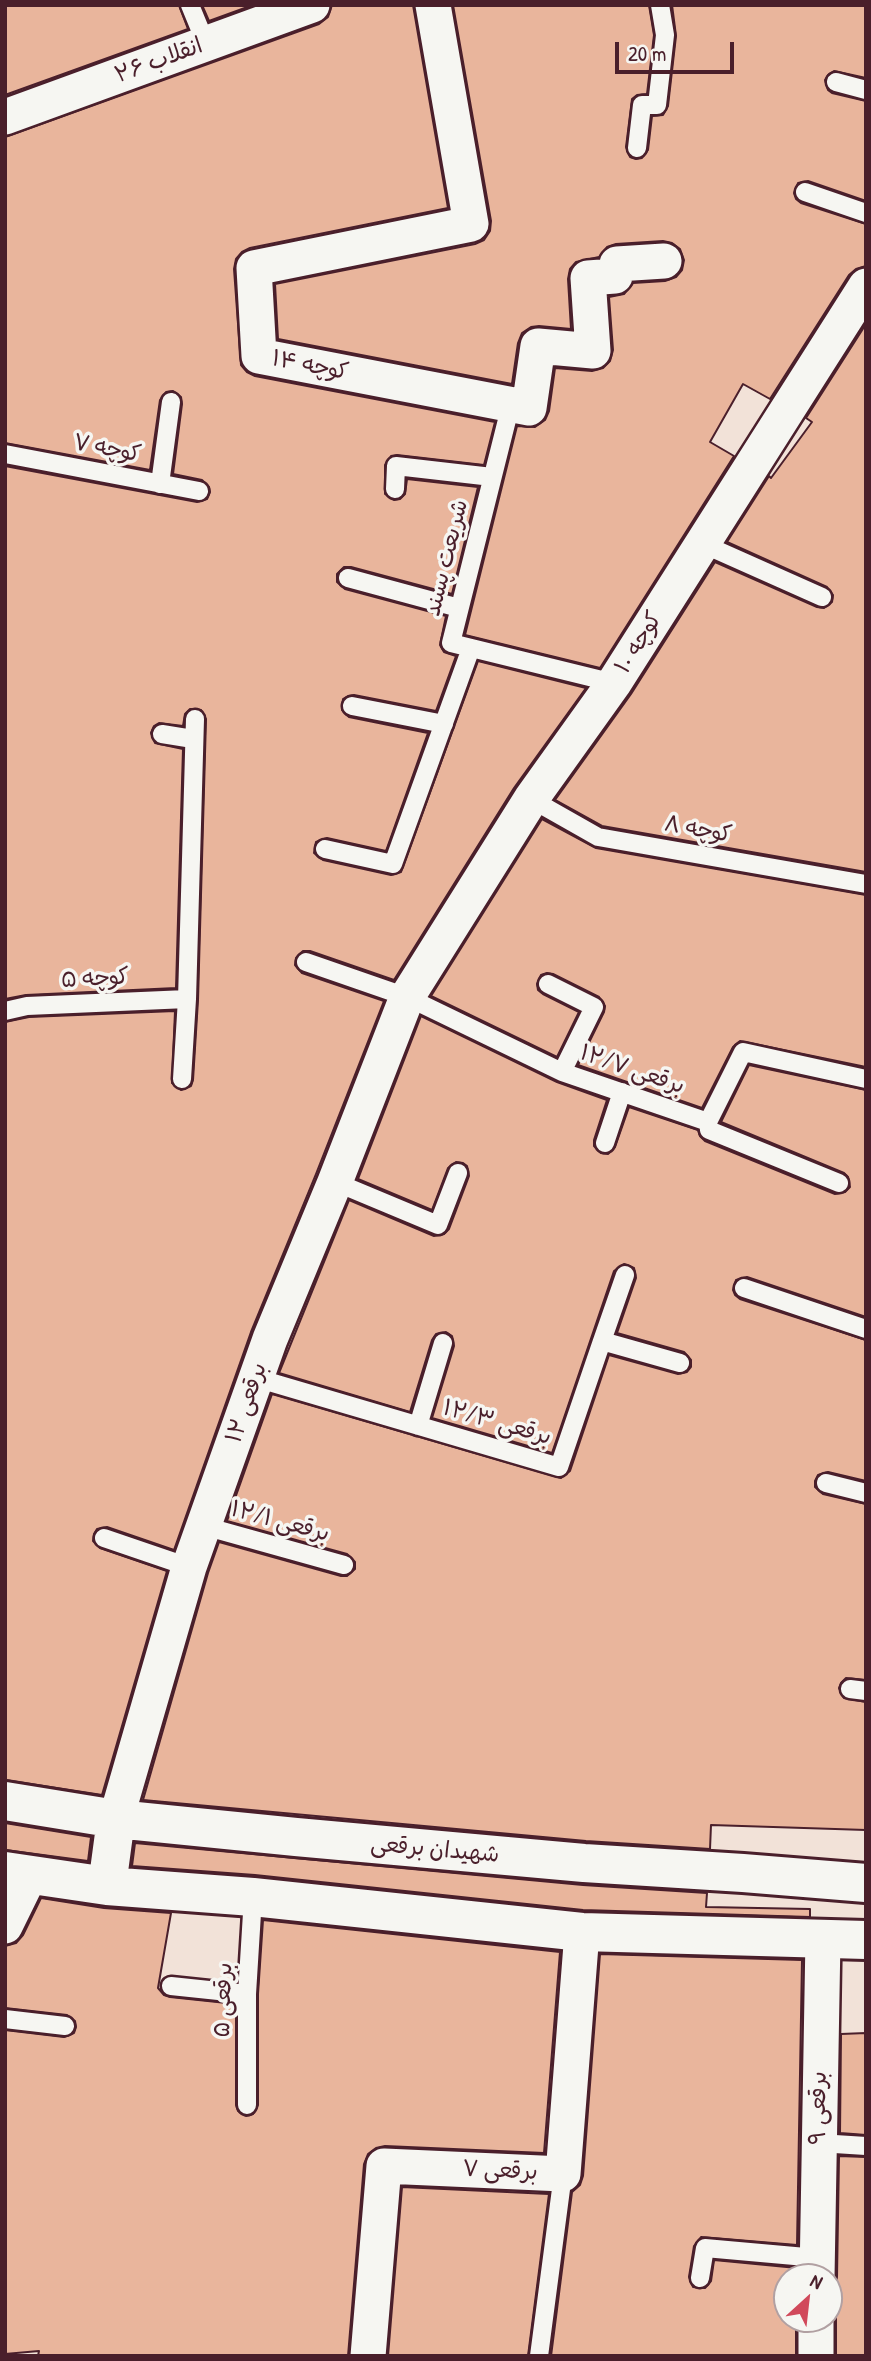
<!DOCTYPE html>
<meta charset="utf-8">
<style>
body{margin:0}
#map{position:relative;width:871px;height:2361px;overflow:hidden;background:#f2e2d8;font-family:"Patrick Hand",sans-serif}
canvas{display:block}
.frame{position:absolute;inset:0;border:7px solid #4a1f2b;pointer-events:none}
.north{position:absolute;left:773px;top:2263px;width:70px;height:70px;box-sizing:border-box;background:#f6f6f2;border:2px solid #b1a0a2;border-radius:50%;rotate:27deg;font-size:19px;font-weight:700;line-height:28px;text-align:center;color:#4a1f2b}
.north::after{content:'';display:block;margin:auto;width:24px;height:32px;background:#d1495b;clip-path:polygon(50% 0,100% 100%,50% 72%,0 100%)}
.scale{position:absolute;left:615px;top:42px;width:119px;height:32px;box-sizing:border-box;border:4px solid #4a1f2b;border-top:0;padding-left:9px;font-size:21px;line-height:24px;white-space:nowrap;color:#4a1f2b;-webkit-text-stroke:5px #f6f6f2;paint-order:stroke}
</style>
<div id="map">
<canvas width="871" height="2361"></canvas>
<div class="frame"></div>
<div class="north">N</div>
<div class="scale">20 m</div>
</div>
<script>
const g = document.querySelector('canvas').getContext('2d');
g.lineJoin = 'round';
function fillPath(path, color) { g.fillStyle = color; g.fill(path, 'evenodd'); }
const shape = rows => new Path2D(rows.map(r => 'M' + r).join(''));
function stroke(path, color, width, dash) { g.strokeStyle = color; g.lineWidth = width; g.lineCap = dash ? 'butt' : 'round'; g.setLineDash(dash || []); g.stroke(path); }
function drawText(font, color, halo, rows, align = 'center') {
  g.font = font + ' "Patrick Hand","Playpen Sans Arabic",sans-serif'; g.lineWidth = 7; g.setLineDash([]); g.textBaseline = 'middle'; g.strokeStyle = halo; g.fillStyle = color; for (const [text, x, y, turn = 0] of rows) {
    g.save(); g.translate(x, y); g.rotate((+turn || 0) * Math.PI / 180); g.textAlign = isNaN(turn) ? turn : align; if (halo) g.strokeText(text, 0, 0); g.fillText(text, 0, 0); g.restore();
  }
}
const building = shape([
 [5,5,179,5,188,29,5,95,5,5],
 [202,5,253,5,209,21,202,5],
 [332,5,413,5,448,208,250,248,242,252,236,259,234,269,241,365,247,372,255,376,495,422,484,465,397,455,391,456,385,465,385,494,394,500,400,499,405,494,407,479,478,487,452,594,351,567,344,567,337,574,337,582,345,589,446,616,440,645,444,652,456,656,436,711,354,695,348,696,343,699,342,710,349,717,428,733,386,851,327,838,316,842,314,853,323,860,391,875,401,872,478,661,586,688,514,788,394,980,310,951,303,951,296,958,295,965,302,973,384,1001,316,1174,251,1332,174,1550,107,1527,97,1529,94,1534,93,1541,100,1548,167,1571,102,1795,5,1780,5,1022,29,1017,175,1011,172,1083,181,1090,191,1086,193,1080,198,1000,206,719,201,710,190,709,185,714,183,726,159,723,154,726,151,733,155,743,183,749,176,988,26,995,5,999,5,466,197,502,207,499,210,492,209,487,202,480,173,474,182,404,181,397,173,391,166,392,160,400,150,470,5,443,5,137,319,24,328,17,332,5],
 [453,5,649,5,654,35,647,94,637,95,632,99,626,147,630,157,636,159,642,158,648,150,652,116,663,115,668,106,676,36,672,5,866,5,866,78,834,71,828,75,825,80,828,90,832,93,866,101,866,201,808,181,798,183,794,193,796,199,801,203,866,224,866,266,856,269,849,275,770,399,743,384,710,442,734,456,600,668,465,635,517,426,535,427,545,420,549,411,555,368,592,371,603,368,610,361,613,350,609,297,624,294,633,283,665,281,676,277,682,270,684,260,680,249,672,243,663,241,616,244,607,247,599,257,576,262,570,269,568,279,571,329,539,326,531,327,522,333,518,343,512,384,278,339,275,284,475,244,484,240,490,231,491,221,453,5],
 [866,324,866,872,602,826,555,800,631,694,715,562,817,607,824,608,832,602,833,595,827,587,727,542,769,476,771,478,812,422,806,418,866,324],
 [542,819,596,848,866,895,866,1067,740,1041,733,1047,702,1108,578,1065,604,1012,605,1006,599,997,553,974,547,973,541,975,537,984,538,990,543,994,579,1012,557,1057,431,996,542,819],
 [421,1016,557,1082,607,1100,594,1140,594,1146,601,1153,608,1154,615,1147,629,1107,698,1130,700,1136,705,1141,835,1194,845,1192,850,1187,848,1177,844,1173,721,1122,749,1065,866,1090,866,1317,747,1277,736,1280,733,1290,735,1295,740,1299,866,1340,866,1481,828,1472,818,1475,815,1481,815,1487,823,1494,866,1504,866,1680,846,1678,841,1683,839,1688,844,1698,866,1702,866,1830,711,1825,710,1849,586,1841,143,1800,208,1573,219,1542,341,1576,347,1576,355,1569,355,1562,347,1554,227,1521,272,1394,561,1478,570,1471,609,1355,678,1374,687,1372,691,1367,691,1360,684,1352,617,1333,636,1278,634,1268,624,1264,614,1271,552,1453,432,1418,454,1346,452,1336,446,1332,436,1334,432,1340,410,1412,279,1373,349,1200,434,1236,444,1234,449,1229,469,1176,467,1166,463,1163,456,1162,448,1168,432,1210,358,1179,421,1016],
 [5,1823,91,1837,88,1861,5,1850,5,1823],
 [135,1843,583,1885,707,1893,706,1907,810,1909,810,1917,583,1910,255,1875,132,1866,135,1843],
 [41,1898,104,1908,171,1913,158,1988,164,1995,170,1997,236,2004,236,2105,238,2111,246,2116,253,2114,258,2105,258,1994,263,1920,560,1952,544,2153,385,2146,376,2148,368,2154,364,2164,348,2356,38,2356,39,2351,5,2354,5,2030,64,2037,74,2033,76,2027,75,2021,67,2015,5,2008,5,1946,16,1943,23,1935,41,1898],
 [600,1954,802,1960,797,2245,701,2237,694,2246,689,2277,693,2287,705,2288,711,2281,714,2260,797,2268,797,2277,787,2277,787,2319,796,2319,796,2356,551,2356,572,2192,580,2185,583,2176,600,1954],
 [866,2033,866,2135,840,2133,841,2034,866,2033],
 [839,2156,866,2157,866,2356,836,2356,836,2319,834,2310,829,2304,829,2293,835,2287,837,2277,839,2156],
 [402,2187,549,2194,528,2356,388,2356,402,2187]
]);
const service = shape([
 [190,5,206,44],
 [836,82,866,90],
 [637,148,642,105,657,105,665,35,660,5],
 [805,192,866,213],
 [511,404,451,643,614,683],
 [5,454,199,491],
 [160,484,171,402],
 [395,489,396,466,492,477],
 [703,544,822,597],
 [348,578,459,608],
 [352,706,444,724],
 [162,734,193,739],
 [531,799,598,837,866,884],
 [325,849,393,864,471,648],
 [306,962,407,997,562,1072,708,1122,709,1130,839,1183],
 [548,984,594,1007,562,1072],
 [5,1011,27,1006,187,999],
 [182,1079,187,999,195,719],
 [708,1122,743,1052,866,1079],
 [605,1143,622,1092],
 [335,1182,438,1225,458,1173],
 [744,1288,866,1329],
 [602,1341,625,1275],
 [256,1378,559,1467,602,1341,680,1363],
 [418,1426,443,1343],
 [826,1483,866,1493],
 [204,1526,344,1565],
 [104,1538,189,1567],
 [850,1689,866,1691],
 [171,1986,247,1994],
 [5,2019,65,2026],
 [247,2105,247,1994,253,1897],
 [819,2143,866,2146],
 [700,2278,705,2248,817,2258],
 [539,2356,563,2174]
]);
const minor = shape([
 [433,5,471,224,254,268,259,356,529,408,538,346,593,351,588,278,615,276,617,264,664,261],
 [5,117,312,5],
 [116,1819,189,1567,270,1339,335,1182,407,997,531,799,614,683,866,286],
 [5,1926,30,1875],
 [817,2277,823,1938],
 [368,2356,384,2166,563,2174,582,1932],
 [816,2356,816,2319]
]);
const secondary = shape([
 [5,1801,116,1819,296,1837,584,1863,743,1873,866,1883],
 [5,1871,107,1886,253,1897,582,1932,866,1940],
 [107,1886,116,1819]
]);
const streetNames = [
 ["انقلاب ۲۶",159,61,-20],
 ["کوچه ۱۴",310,366,11],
 ["کوچه ۷",107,449,11],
 ["شریعت پسند",447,558,-76],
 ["کوچه ۱۰",639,643,-58],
 ["کوچه ۸",698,830,10],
 ["کوچه ۵",95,979,-3],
 ["برقعی ۱۲/۷",632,1070,19],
 ["برقعی ۱۲",247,1403,-71],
 ["برقعی ۱۲/۳",497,1423,16],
 ["برقعی ۱۲/۱",280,1522,15],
 ["شهیدان برقعی",435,1850,5],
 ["برقعی ۵",224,2000,-88],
 ["برقعی ۹",819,2108,-89],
 ["برقعی ۷",500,2171,3]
];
fillPath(building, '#e9b59c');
stroke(building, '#4a1f2b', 2);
stroke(service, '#4a1f2b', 23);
stroke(minor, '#4a1f2b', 40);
stroke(secondary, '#4a1f2b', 44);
stroke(service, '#f6f6f2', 18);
stroke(minor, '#f6f6f2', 35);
stroke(secondary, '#f6f6f2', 38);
drawText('23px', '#4a1f2b', '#f6f6f2', streetNames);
</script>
